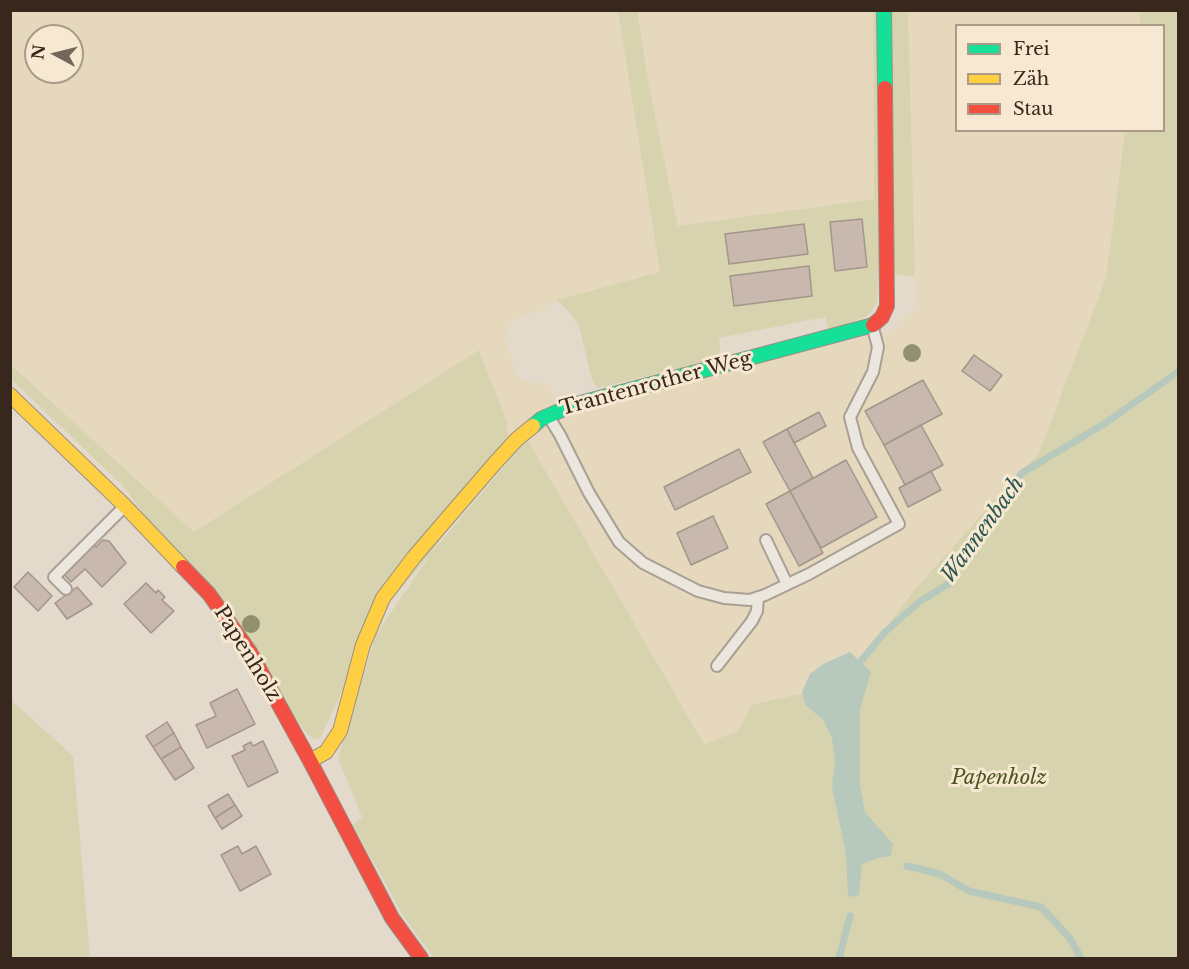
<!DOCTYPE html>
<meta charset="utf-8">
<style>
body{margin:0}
#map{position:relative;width:1189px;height:969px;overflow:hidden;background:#e4dacc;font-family:"Libre Baskerville",serif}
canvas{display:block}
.frame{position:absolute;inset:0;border:12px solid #38271d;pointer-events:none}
.legend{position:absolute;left:955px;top:24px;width:210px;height:108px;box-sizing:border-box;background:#f6e8d1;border:2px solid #aa9b89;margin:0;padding:8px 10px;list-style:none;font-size:18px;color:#38271d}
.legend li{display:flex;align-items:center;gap:12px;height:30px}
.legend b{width:30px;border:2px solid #aa9b89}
.north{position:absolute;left:24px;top:24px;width:60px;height:60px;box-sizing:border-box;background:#f6e8d1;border:2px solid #aa9b89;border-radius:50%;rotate:277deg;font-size:16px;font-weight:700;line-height:24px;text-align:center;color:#38271d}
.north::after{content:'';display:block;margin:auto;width:21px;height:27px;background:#74665a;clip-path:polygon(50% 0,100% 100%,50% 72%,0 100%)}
</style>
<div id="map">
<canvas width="1189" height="969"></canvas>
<div class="frame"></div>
<ul class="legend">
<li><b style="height:8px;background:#16e098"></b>Frei</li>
<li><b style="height:8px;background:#ffcf43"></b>Zäh</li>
<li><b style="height:8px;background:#f24e42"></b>Stau</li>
</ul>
<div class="north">N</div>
</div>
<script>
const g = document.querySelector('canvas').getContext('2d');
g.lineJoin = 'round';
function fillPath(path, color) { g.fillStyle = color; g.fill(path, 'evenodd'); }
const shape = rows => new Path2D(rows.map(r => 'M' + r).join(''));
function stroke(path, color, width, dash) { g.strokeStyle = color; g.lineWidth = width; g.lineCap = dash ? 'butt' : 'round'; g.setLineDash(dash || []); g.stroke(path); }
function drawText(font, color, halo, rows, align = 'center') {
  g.font = font + ' "Libre Baskerville",serif'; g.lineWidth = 6; g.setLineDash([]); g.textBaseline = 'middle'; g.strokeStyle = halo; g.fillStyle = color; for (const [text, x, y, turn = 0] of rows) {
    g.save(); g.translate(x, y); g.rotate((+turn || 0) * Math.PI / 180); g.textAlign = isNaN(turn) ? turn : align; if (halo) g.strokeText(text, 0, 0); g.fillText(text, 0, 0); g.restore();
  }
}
const farmland = shape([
 [10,11,618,11,660,272,557,300,542,310,513,320,508,326,505,336,516,375,526,381,551,386,555,404,508,440,507,423,479,350,194,532,11,364],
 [36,36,72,36,72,72,36,72],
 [637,11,873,11,874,199,678,226,649,87],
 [908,11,1141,11,1139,25,956,26,956,130,1125,131,1106,278,1038,455,1016,476,912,593,845,684,738,731,704,744,527,439,562,415,758,362,890,332,915,309]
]);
const green = shape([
 [618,11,637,11,649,87,678,226,874,199,873,11,908,11,915,277,878,271,877,303,867,316,829,331,825,317,719,338,721,359,597,388,591,376,579,326,571,314,557,300,660,272],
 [1141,11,1178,11,1178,958,434,958,404,917,353,825,362,817,338,758,384,609,527,439,704,744,738,731,751,705,845,684,912,593,1016,476,1038,455,1106,278,1125,131,1164,130,1164,26,1139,25],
 [479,350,507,423,508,440,350,673,320,739,315,739,308,735,123,486,11,379,10,364,194,532],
 [11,700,73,756,90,958,11,958]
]);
const water = shape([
 [850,652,871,672,860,709,860,786,865,812,893,844,891,856,878,858,862,864,859,895,853,897,848,895,846,854,832,787,835,761,832,738,824,721,805,704,802,692,810,674,823,664]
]);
const stream = shape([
 [855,668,885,632,919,602,950,583,961,558,978,541,991,522,998,505,1022,473,1104,424,1178,372],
 [907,866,940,874,969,891,1041,907,1069,937,1081,958],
 [839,958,850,916]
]);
const building = shape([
 [862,219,867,267,835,271,830,222,862,219],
 [804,224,808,254,729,264,725,234,804,224],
 [809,266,812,296,734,306,730,276,809,266],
 [974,355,1002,375,990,391,962,371,974,355],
 [923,380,942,414,884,445,865,411,923,380],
 [819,412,826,426,794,443,787,429,819,412],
 [921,425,943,465,905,485,884,445,921,425],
 [787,429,813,478,790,491,763,442,787,429],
 [739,449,751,472,675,510,664,487,739,449],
 [846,460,877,517,821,548,790,491,846,460],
 [931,471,941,490,908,507,899,488,931,471],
 [790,491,823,553,799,566,766,504,790,491],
 [713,516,728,548,691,565,677,533,713,516],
 [103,540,109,541,126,563,102,587,85,569,71,582,63,573,93,545,96,547,103,540],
 [28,572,52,596,38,611,14,587,28,572],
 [146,583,156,593,158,590,165,597,162,600,174,611,151,633,124,604,146,583],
 [77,587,92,604,67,619,55,603,77,587],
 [237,689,255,724,207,748,196,725,216,716,210,703,237,689],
 [167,722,174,733,153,747,146,736,167,722],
 [174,733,181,747,161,759,153,747,174,733],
 [263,741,278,772,248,787,232,756,245,750,243,746,251,742,253,746,263,741],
 [181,747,194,768,175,780,161,759,181,747],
 [228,794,235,805,215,818,208,806,228,794],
 [235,805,242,816,222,829,215,818,235,805],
 [238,846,242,854,256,846,271,874,240,891,221,855,238,846]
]);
const lane = shape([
 [549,417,560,435,589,493,619,542,643,563,698,591,724,598,750,600,765,595,809,574,899,524,858,448,850,417,873,372,878,347,873,328],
 [766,540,787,584],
 [66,589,54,577,123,508],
 [717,666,752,621,757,611,758,597]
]);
const fast = shape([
 [884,10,885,88],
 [533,426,541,419,573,405,873,325]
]);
const slow = shape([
 [10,395,125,506,183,567],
 [310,761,326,752,340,731,363,645,383,598,414,557,495,463,517,439,533,426]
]);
const jam = shape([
 [873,325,882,317,887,306,885,88],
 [183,567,209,594,250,652,310,761,392,918,421,958]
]);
const trees = [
 [912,353],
 [251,624]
];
const streetNames = [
 ["Trantenrother Weg",656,384,-15],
 ["Papenholz",247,654,58]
];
const parkNames = [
 ["Papenholz",999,778]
];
const waterNames = [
 ["Wannenbach",983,530,-54]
];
fillPath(farmland, '#e5d8bc');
fillPath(green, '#d7d3ae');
fillPath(water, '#b7c8bd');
stroke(stream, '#b7c8bd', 7);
fillPath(building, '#c8b8ad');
stroke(building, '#a4958b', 1.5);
stroke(lane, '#a99f95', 14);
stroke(fast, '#998f85', 16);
stroke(slow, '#998f85', 16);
stroke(jam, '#998f85', 16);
stroke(lane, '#ece7de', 10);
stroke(fast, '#16e098', 14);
stroke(slow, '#ffcf43', 14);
stroke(jam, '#f24e42', 14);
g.fillStyle = '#92916f';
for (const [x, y] of trees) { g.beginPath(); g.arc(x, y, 9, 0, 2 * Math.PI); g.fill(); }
drawText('20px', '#38271d', '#f6e8d1', streetNames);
drawText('italic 20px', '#4e5523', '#f6e8d1', parkNames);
drawText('italic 21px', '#2c5851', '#f6e8d1', waterNames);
</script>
